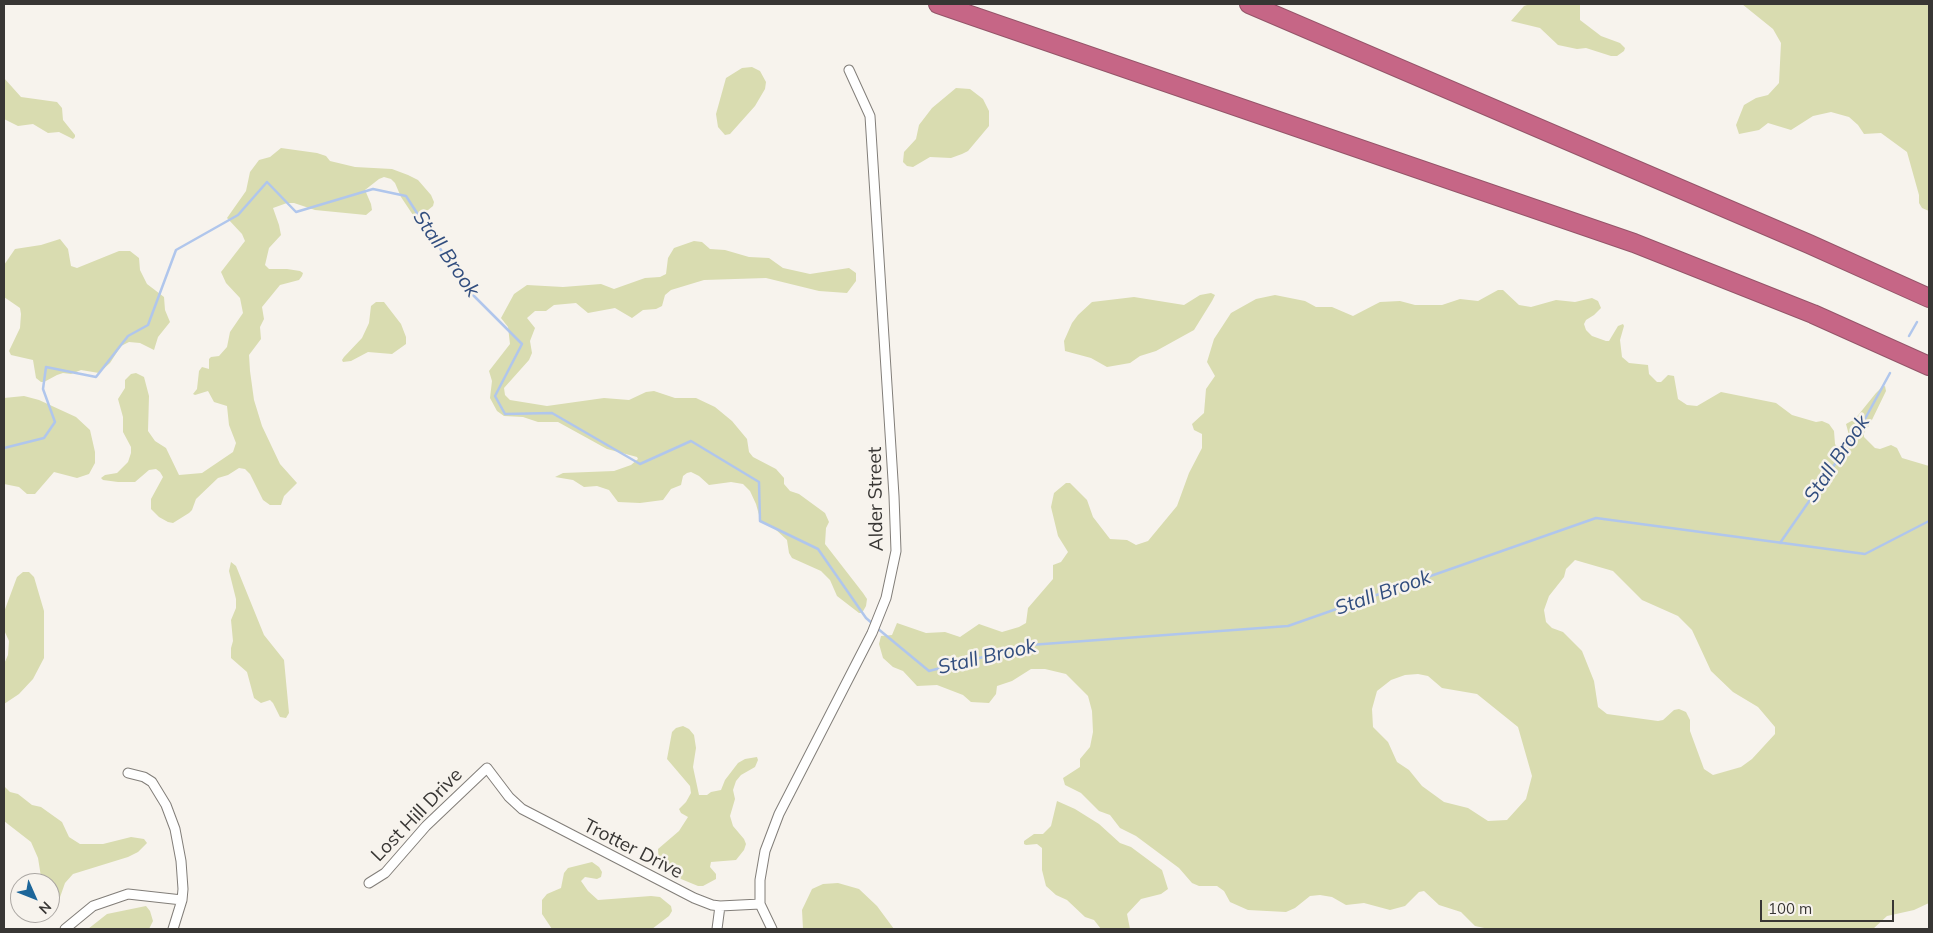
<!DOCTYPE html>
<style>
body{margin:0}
#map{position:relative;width:1933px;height:933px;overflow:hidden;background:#f7f3ed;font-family:Mulish,sans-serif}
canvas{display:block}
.frame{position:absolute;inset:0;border:5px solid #383634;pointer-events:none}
.north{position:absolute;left:10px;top:873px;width:50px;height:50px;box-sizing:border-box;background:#f7f3ed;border:1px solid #aba7a3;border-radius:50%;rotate:134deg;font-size:14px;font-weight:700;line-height:20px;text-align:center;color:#383634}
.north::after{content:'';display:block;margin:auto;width:18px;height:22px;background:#1d669a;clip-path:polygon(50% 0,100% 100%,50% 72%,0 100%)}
.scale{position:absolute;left:1760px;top:900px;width:134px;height:22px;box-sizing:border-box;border:2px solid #383634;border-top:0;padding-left:6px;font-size:15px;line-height:18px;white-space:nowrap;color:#383634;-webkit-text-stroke:4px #f7f3ed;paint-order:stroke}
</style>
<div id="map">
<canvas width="1933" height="933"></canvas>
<div class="frame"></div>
<div class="north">N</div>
<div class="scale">100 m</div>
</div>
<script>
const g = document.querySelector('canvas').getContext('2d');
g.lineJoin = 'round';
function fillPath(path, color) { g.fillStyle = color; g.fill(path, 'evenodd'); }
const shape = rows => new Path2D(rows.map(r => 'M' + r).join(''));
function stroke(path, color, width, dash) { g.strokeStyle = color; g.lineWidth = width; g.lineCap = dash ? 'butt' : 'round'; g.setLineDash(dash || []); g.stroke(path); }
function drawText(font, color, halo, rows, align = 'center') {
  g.font = font + ' Mulish,sans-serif'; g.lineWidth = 5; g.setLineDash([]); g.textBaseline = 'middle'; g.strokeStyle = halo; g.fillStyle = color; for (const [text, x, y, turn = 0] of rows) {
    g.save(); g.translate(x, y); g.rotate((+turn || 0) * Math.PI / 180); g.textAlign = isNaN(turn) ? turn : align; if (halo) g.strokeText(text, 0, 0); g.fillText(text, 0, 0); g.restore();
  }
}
const green = shape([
 [1530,4,1580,4,1580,20,1601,36,1620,43,1625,48,1624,51,1617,56,1611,56,1586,48,1577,49,1558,45,1540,28,1511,21,1524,6],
 [1742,4,1929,4,1929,211,1922,208,1919,203,1919,195,1907,152,1881,133,1864,134,1858,125,1849,117,1831,112,1813,116,1791,130,1768,123,1759,130,1739,134,1736,125,1744,105,1756,98,1768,95,1779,83,1781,43,1773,29],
 [752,67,760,71,766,82,765,89,755,106,730,134,725,135,718,127,716,114,726,78,742,68],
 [4,78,21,97,57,102,62,108,63,120,75,135,75,137,73,139,59,132,48,133,33,124,18,126,4,119],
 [956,88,970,89,983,99,989,111,989,126,968,151,962,154,951,158,930,157,913,167,907,166,903,162,904,152,916,139,919,125,932,108],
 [281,148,317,153,326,156,330,161,355,167,392,169,408,175,418,180,431,195,434,202,433,206,422,215,416,217,413,215,401,197,395,183,391,179,384,177,379,179,365,190,371,204,372,210,366,215,315,210,294,203,287,203,273,208,279,225,281,235,269,248,265,265,269,269,287,269,300,271,303,273,302,276,299,280,280,285,262,307,264,319,260,327,261,339,249,355,250,371,254,400,262,426,280,464,297,483,284,496,281,505,270,505,263,500,250,474,245,469,239,468,228,475,218,478,196,499,192,510,189,513,173,523,168,522,159,517,151,509,151,499,163,477,160,472,156,469,149,470,135,482,118,482,103,480,101,478,105,475,117,473,128,462,131,453,131,447,123,432,123,417,118,399,125,388,125,380,131,374,136,373,144,377,149,396,148,431,155,441,166,448,179,475,202,473,233,452,236,443,229,425,227,406,214,402,208,391,195,395,193,394,197,389,199,371,202,367,209,369,209,359,211,357,219,356,227,347,230,332,243,313,240,298,226,283,221,272,245,241,242,234,227,218,246,191,250,172,259,160,270,157],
 [60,239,68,249,71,266,77,268,119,251,130,251,139,258,140,270,147,284,164,297,165,310,170,322,158,337,154,350,140,343,129,342,121,346,110,363,99,373,81,370,71,374,63,373,57,375,44,382,41,382,36,378,33,360,11,355,9,351,20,328,21,314,20,308,4,297,4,265,15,249,41,245],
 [694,241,702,242,710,249,725,250,749,257,769,258,783,268,810,274,849,268,856,273,856,281,847,293,819,291,766,278,704,280,671,290,665,295,662,306,656,309,643,310,632,318,615,308,588,313,576,303,554,305,546,311,535,311,527,318,535,328,530,341,532,353,529,360,504,388,505,395,510,400,547,406,604,398,629,400,646,392,654,391,675,398,696,398,715,407,732,421,747,439,749,452,753,457,776,469,784,478,784,484,790,491,799,494,825,513,829,522,826,528,825,544,863,593,867,599,866,606,862,613,859,613,837,596,830,580,821,571,792,558,789,553,787,540,774,528,761,522,756,504,750,491,743,484,731,482,709,485,699,476,691,472,687,473,683,476,681,485,671,489,663,500,640,503,618,502,609,490,597,486,584,487,573,480,555,477,563,473,614,471,631,465,638,459,637,457,607,449,558,422,538,422,523,417,504,416,497,411,490,398,492,381,489,371,510,344,508,327,501,318,514,294,527,285,563,287,601,284,614,289,645,278,660,277,666,274,668,258,674,248],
 [1498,290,1503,290,1519,305,1531,307,1556,300,1575,302,1592,298,1598,301,1601,308,1594,315,1586,320,1584,324,1586,330,1592,336,1606,341,1609,341,1618,326,1623,324,1624,326,1620,340,1622,357,1629,363,1648,365,1649,374,1657,382,1661,382,1668,375,1674,376,1678,399,1687,405,1697,406,1721,392,1776,403,1792,415,1816,422,1822,421,1829,424,1834,431,1835,444,1840,451,1842,451,1845,448,1849,435,1846,424,1855,419,1876,393,1882,387,1885,386,1886,391,1870,424,1864,433,1864,437,1875,448,1880,449,1891,445,1897,448,1902,458,1929,466,1929,903,1914,910,1887,916,1873,929,1489,929,1475,926,1461,912,1439,905,1424,891,1419,892,1405,906,1390,910,1364,903,1346,905,1332,897,1320,895,1310,896,1295,908,1286,912,1248,910,1230,902,1224,891,1217,886,1199,886,1192,883,1179,868,1136,836,1120,828,1110,815,1099,811,1081,793,1065,785,1063,778,1080,767,1080,759,1090,747,1093,732,1092,711,1088,696,1066,674,1045,669,1031,669,1012,681,997,686,996,694,989,703,971,702,963,695,937,685,917,686,903,671,893,667,883,658,879,644,881,636,892,635,897,623,926,633,945,632,960,637,979,624,1002,632,1019,627,1026,623,1028,608,1053,579,1053,565,1061,562,1068,552,1058,536,1051,507,1054,493,1066,483,1070,483,1087,500,1093,517,1110,539,1127,540,1136,545,1148,541,1177,506,1189,473,1202,448,1202,434,1194,430,1192,424,1204,413,1206,389,1215,376,1207,362,1214,339,1231,313,1256,299,1275,295,1305,301,1316,307,1332,307,1353,316,1380,302,1400,301,1415,305,1442,305,1460,299,1478,301],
 [1575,560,1613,571,1642,600,1678,616,1692,630,1711,671,1733,692,1758,707,1775,727,1775,734,1752,759,1741,767,1713,775,1704,769,1690,731,1690,720,1686,712,1679,709,1674,710,1663,720,1658,721,1607,714,1598,707,1594,681,1582,651,1563,632,1552,628,1546,622,1544,610,1549,596,1564,577,1566,569],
 [1418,674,1428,676,1442,688,1477,694,1518,727,1532,776,1526,799,1507,820,1488,821,1468,808,1444,802,1422,786,1409,770,1397,762,1388,742,1373,727,1372,709,1377,691,1391,680,1405,675],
 [1211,293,1215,295,1212,301,1194,330,1156,351,1140,356,1130,363,1107,367,1091,358,1065,351,1064,341,1072,323,1078,315,1092,302,1134,297,1184,305,1200,295],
 [376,302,384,302,401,324,406,337,406,344,392,354,368,352,351,361,343,362,342,360,344,357,362,338,369,323,371,306],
 [24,396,39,400,76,417,90,430,95,452,95,463,89,474,77,478,54,472,35,494,27,494,19,487,4,484,4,398],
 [231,562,236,566,264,635,284,660,289,713,286,718,280,717,273,703,270,700,261,703,254,698,247,672,231,658,231,648,233,641,231,620,236,608,236,599,229,571],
 [23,572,29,572,34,577,44,611,44,658,33,679,19,694,4,704,4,664,8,655,9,641,4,630,4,612,17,577],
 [683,726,689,729,694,735,696,748,693,767,699,795,707,795,711,792,721,790,725,780,738,763,745,759,757,757,758,760,755,767,741,775,736,781,733,790,735,799,730,816,733,826,744,839,746,844,744,850,736,860,711,862,710,867,716,874,716,879,703,886,698,886,681,879,663,869,659,864,658,849,679,831,688,817,681,813,679,809,686,802,691,793,690,786,667,759,672,732,676,728],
 [4,786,10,792,18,794,32,805,41,807,62,822,69,837,80,844,103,844,131,837,144,839,147,843,138,852,128,857,73,874,65,883,59,900,50,908,50,883,42,883,38,858,31,842,4,821],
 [1057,801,1075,809,1099,824,1120,843,1131,847,1162,870,1168,889,1161,894,1141,899,1127,914,1130,929,1101,929,1094,920,1085,917,1067,900,1056,895,1046,886,1042,870,1042,848,1037,844,1026,845,1024,844,1024,841,1034,834,1043,834,1051,826],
 [592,862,599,867,602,872,601,877,597,879,585,877,581,881,588,891,598,900,651,896,660,897,671,906,672,911,669,916,652,929,552,929,542,914,542,900,547,894,561,888,564,873,568,868],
 [838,883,859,889,877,906,894,929,803,929,802,910,812,889,823,884],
 [146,906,150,911,153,921,149,929,88,929,107,914]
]);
const stream = shape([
 [1909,336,1917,322],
 [4,448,44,438,55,422,43,389,46,367,96,377,128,336,148,325,176,250,238,215,267,182,296,212,373,189,406,196,465,287,522,344,495,396,505,414,552,413,640,464,691,441,759,482,760,521,818,549,866,618,873,624],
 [1780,543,1860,428,1890,373],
 [877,628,929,671,1030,645,1288,626,1596,518,1865,554,1929,521]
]);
const minor = shape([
 [128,773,144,777,152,782,166,805,175,829,181,861,183,889,182,900,173,929],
 [369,883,385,873,426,826,487,768,509,797,522,809,694,898,712,905,720,906,760,904,772,929],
 [760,904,760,880,765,851,779,814,872,633,886,598,896,551,894,496,870,116,849,70],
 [65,929,93,906,128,894,182,900],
 [717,929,720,906]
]);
const motorway = shape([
 [938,4,1634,243,1813,314,1929,366],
 [1249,4,1809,244,1929,298]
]);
const streetNames = [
 ["Alder Street",876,499,-91],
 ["Lost Hill Drive",417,815,-46],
 ["Trotter Drive",633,849,27]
];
const waterNames = [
 ["Stall Brook",446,254,55],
 ["Stall Brook",1837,459,-56],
 ["Stall Brook",1383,593,-19],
 ["Stall Brook",987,657,-13]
];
fillPath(green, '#d9dcb0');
stroke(stream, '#b0c6ec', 2.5);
stroke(minor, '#827e79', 11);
stroke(motorway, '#945569', 20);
stroke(minor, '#fff', 9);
stroke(motorway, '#c66686', 18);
drawText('19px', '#383634', '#f7f3ed', streetNames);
drawText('italic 20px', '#314d7e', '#f7f3ed', waterNames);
</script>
